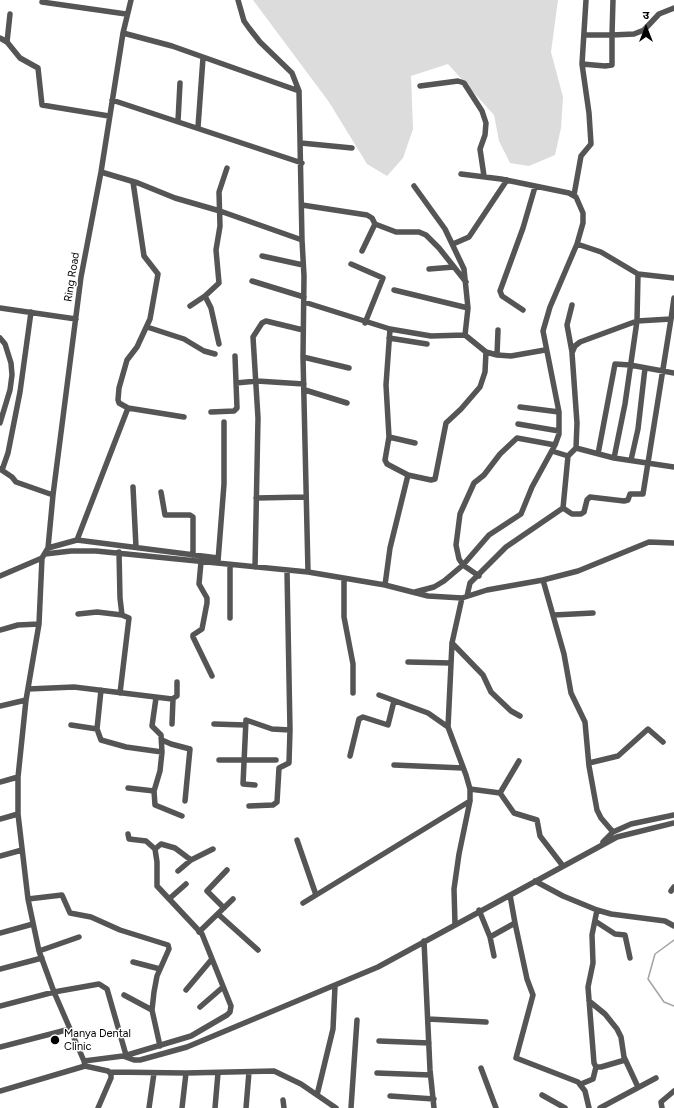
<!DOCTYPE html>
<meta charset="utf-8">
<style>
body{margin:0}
#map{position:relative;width:674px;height:1108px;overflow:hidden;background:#fff;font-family:Figtree,"Noto Sans Devanagari",sans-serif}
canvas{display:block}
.north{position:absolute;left:626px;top:8px;width:40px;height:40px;-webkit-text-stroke:3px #fff;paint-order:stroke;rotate:0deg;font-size:11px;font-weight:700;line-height:16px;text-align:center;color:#000}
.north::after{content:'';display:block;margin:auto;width:14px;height:18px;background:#000;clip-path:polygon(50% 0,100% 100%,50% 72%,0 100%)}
</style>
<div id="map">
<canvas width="674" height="1108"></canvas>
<div class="north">उ</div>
</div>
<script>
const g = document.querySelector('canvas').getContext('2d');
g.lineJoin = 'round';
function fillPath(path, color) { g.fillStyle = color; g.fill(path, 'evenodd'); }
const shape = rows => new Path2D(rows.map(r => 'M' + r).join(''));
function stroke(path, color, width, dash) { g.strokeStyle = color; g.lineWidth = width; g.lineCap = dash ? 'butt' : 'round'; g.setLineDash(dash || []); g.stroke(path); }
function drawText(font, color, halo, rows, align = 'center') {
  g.font = font + ' Figtree,sans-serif'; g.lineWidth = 3; g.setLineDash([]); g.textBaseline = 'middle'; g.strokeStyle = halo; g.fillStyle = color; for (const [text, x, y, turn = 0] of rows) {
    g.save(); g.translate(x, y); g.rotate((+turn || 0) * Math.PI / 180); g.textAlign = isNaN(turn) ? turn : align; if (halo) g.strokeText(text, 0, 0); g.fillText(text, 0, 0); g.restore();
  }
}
const green = shape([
 [253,0,558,0,551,52,563,97,561,128,555,155,529,166,510,163,499,141,494,115,448,64,411,76,413,129,403,158,387,176,367,164,329,102]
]);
const stream = shape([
 [674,940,655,954,648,979,664,1002,674,1006]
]);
const minor = shape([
 [238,0,244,21,249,28,260,42,292,73,299,91],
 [613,0,612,35,634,34,644,30,659,14,674,8],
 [42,2,126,14],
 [123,33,172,46,299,91,302,240],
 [0,38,7,42,20,58,38,68,42,105,109,116],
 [7,42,10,14],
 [582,64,605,66,612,65,612,35,584,35],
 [420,86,458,81,464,83,482,111,486,123,485,135,480,149,484,176],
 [112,100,302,163],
 [178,121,180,83],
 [198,127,203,58],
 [301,143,352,148],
 [101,172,138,183,175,198,220,211,302,240,304,276,303,357,308,572],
 [461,174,501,179,569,193,576,197,583,213,583,223,577,244,601,252,638,274,674,278],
 [574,195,581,156,591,144,589,113,582,64,586,0],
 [302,205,367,215,372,218,375,224],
 [453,244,469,237,507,180],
 [362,251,375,224,396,232,419,232,426,235,439,248,466,282],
 [262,256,303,265],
 [351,264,383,278,365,323],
 [429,269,454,267],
 [252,281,304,297],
 [394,290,468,308],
 [304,302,390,329,431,336,465,335,468,308,464,269,445,229,414,186],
 [190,306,205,296],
 [0,308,76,319],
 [523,310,502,296,500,291,523,228,535,187],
 [147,327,184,339,204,351,215,354],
 [390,329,386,385,389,437,385,460,387,464,408,475,431,480,435,479,436,474,446,423,461,409,480,387,485,372,486,352],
 [465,335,486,352,497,355,511,356,545,350],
 [0,338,5,344,11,363,12,375,10,390,0,423],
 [389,338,427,344],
 [219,344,211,308,205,296,219,283,216,250,220,226,219,192,227,168],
 [572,352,567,325,572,305],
 [497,355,498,330],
 [303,357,349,368],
 [236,383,257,381,304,384],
 [305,390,347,403],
 [520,407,559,412],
 [128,408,184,417],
 [211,412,234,411,237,408,235,356],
 [518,424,559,431],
 [389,437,415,443],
 [576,448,614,458,674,467],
 [552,451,568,456],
 [598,454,615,364,630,365,674,373],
 [614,458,625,404,637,321,638,274],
 [631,460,638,429,645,368],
 [0,469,12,477,16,482,53,495],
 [2,470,8,453,20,392,31,312],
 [133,487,136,547],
 [161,492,165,515,190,515,193,517,193,555],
 [256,498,306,497],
 [563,508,572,514,581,514,584,512,587,500,590,497,624,501,628,500,630,494,643,494,671,319],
 [77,540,218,558],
 [48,548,77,540,128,408,119,403,118,400,119,388,127,360,137,347,150,319,158,274,144,256,133,182],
 [119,552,120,598,122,615],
 [45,554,71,551,96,551,308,572,385,585,428,596,462,598,487,590,543,580,578,571,649,542,674,543],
 [42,558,39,624,26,700,18,777,18,814,28,899,39,951,54,992,84,1061,85,1066],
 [218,561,224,484,224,422],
 [201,562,199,584,207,598,207,603,202,629,193,635,193,637,212,676],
 [230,565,230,618],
 [255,567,258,418,253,337,262,323,266,321,303,330],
 [0,576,42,558,48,548,53,495,81,277,101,172,123,33,131,0],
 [479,576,463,565,459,559,456,545,460,514,474,483,484,475,500,454,517,438,555,445],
 [344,579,344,617,353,664,353,693],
 [543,580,564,654,571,693,585,722,589,766,597,810,601,818,613,832],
 [385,585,390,548,408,475],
 [415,592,434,587,444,581,463,565,489,535,521,514,532,487,555,445,559,434,559,412,543,331,550,307,577,244],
 [467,596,470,583,506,547,563,508,568,456,576,448,577,423,572,353,575,346,580,342,637,321,671,319,674,298],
 [78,614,97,612,122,615,129,618,120,693],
 [554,615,593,613],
 [0,630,18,625,39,624],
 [452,643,483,675,491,692,511,711,520,716],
 [408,662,451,663],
 [28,689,74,687,172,699,177,696,177,682],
 [379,695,428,713,448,727],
 [156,698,152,726,161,735,162,752],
 [0,706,26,700],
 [172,724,173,699],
 [214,724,245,725],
 [71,725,97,729,101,690],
 [97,729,101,740,126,747,162,752,160,771,154,791,155,805,182,816],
 [162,740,171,744,190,749,185,801],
 [350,756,359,719,363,717,388,725,394,701],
 [219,760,276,760],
 [589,763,618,756,648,729,663,742],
 [394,765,463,768],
 [0,782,18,777],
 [255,785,243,784,246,720,272,729,290,730,287,571],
 [128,788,154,791],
 [470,789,500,793,519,761],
 [500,793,514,813,537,820,540,836,563,866],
 [249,806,273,805,277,802,279,768,289,763,290,730],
 [0,819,18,814],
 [297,840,316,895],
 [603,842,613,832,631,824,674,815],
 [155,849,161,844,175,848,191,860,213,849],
 [0,856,22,850],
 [178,871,191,860],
 [535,881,563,896,597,910,611,914,665,921,674,926],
 [671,891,674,887],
 [510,895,515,923,527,979,533,995,516,1058,578,1082,585,1091,589,1108],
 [28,899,62,895,70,913,91,917,120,930,168,945,169,949,157,976,154,992,152,1010,160,1046],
 [169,899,186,884],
 [303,903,470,801],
 [224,908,207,891,227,870],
 [479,910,490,937,494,956],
 [597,910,592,935,593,963,588,987,594,1063,596,1067,601,1067,625,1060],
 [218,914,258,950],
 [595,921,615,934,625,935,630,958],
 [455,924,454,889,459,854,470,801,470,789,466,775,448,727,452,643,462,598],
 [199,932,233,899],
 [0,933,33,924],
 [490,937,515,923],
 [424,941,430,1070,434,1108],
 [39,951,79,937],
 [133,962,160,969],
 [0,969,42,958],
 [186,990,212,959],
 [124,995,152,1010],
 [589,1001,605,1014,617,1029,621,1037,624,1057,638,1087],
 [0,1006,54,992,99,984,107,989,126,1055],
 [200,1007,223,987],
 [428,1019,486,1022],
 [379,1041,429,1043],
 [0,1047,70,1029],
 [124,1056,191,1036,227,1015,230,1012,231,1006,202,934,157,886,157,862,155,849,146,841,129,839,128,834],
 [84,1061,123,1056,134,1060,140,1060,187,1047,378,967,617,837,674,823],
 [481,1068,496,1108],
 [110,1072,186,1073,274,1071,301,1084,336,1108],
 [377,1073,430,1075],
 [581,1084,593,1079,596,1067],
 [0,1091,85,1066,108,1071,111,1074,111,1078,98,1108],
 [317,1095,333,1029,335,986],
 [542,1095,565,1108],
 [390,1096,434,1099],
 [283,1100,284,1108],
 [149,1108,154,1073],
 [182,1108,186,1073],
 [215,1108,218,1073],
 [246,1108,249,1072],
 [351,1108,357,1020],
 [600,1108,656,1078],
 [662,1108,661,1102,674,1091]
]);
const markers = [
 [55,1040,5,"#000"]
];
const streetNames = [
 ["Ring Road",72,277,-81]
];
const poiNames = [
 ["Manya Dental",64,1034],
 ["Clinic",64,1047]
];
fillPath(green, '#dcdcdc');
stroke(stream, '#a3a3a3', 1.5);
stroke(minor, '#555', 5.5);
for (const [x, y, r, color] of markers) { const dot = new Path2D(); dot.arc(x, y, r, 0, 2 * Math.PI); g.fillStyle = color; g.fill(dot); stroke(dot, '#fff', 1.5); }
drawText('11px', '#000', '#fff', streetNames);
drawText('11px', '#000', '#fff', poiNames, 'left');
</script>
